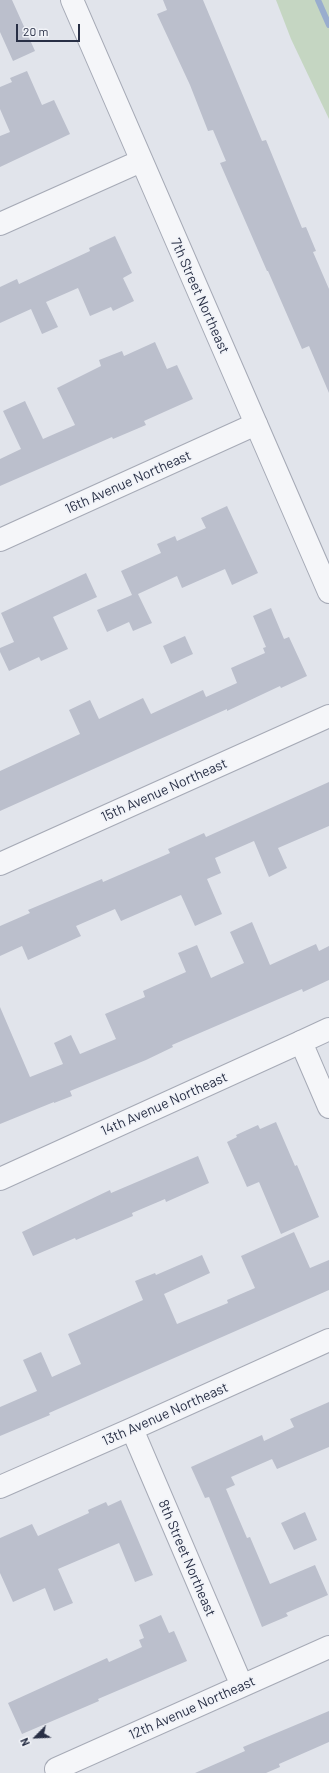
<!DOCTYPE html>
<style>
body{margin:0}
#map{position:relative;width:329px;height:1773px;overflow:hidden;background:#e1e4eb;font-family:Barlow,sans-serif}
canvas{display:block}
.north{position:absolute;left:16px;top:1717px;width:40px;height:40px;-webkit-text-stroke:3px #f1f3f8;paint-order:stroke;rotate:246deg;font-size:11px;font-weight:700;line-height:16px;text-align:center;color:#282f45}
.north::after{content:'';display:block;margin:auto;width:14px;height:18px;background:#282f45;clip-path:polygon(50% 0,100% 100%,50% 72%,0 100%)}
.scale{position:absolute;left:16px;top:24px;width:64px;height:18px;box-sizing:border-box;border:2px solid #282f45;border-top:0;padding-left:5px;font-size:12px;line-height:14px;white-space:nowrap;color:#282f45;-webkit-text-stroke:3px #f1f3f8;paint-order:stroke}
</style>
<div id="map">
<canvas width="329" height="1773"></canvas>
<div class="north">N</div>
<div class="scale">20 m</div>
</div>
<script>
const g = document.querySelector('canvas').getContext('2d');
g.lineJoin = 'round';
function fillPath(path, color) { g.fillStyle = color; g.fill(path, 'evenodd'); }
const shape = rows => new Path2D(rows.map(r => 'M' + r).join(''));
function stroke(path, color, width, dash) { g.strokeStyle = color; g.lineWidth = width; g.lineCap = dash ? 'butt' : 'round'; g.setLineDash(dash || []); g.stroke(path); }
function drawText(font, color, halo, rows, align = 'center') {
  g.font = font + ' Barlow,sans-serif'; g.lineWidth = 3.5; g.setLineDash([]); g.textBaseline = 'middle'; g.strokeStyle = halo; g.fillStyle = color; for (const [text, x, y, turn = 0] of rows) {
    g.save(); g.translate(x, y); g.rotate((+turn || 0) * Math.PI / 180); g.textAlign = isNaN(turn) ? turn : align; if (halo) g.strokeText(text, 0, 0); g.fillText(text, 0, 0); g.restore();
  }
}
const green = shape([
 [276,0,329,0,329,119,291,39]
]);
const stream = shape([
 [318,0,329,25]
]);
const building = shape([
 [0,0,12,0,35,51,13,61,0,32],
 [163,0,203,0,262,141,266,140,302,228,306,227,316,251,313,252,329,289,329,393,309,346,302,349,268,271,267,271,220,163,226,161,213,130,208,131,190,85,157,14,167,10],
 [27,71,42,105,54,100,70,134,0,167,0,136,10,132,0,109,0,87,12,82,10,78],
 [115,236,132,273,123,278,134,301,113,311,111,307,90,316,78,288,46,302,58,327,42,334,31,309,0,323,0,287,17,279,19,284,90,251,89,248],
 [155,342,167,369,177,365,193,399,144,421,146,425,113,439,112,437,0,486,0,459,21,449,3,411,25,401,43,439,75,425,57,388,101,366,99,360,122,351,124,356],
 [227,506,258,573,232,585,225,569,182,588,177,576,138,594,152,623,133,631,129,622,107,632,97,610,132,595,121,571,161,553,157,544,175,536,177,541,206,528,201,518],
 [86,573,97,597,53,617,68,649,41,661,39,657,9,671,0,652,0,648,14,642,1,613],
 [271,608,284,639,289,637,307,676,281,688,280,686,227,711,227,709,0,811,0,771,80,734,69,710,90,700,99,719,143,698,151,714,203,690,206,697,237,683,231,668,265,653,263,648,266,647,253,616],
 [185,636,193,654,171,664,163,646],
 [329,782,329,826,278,848,287,868,269,877,254,841,215,858,221,873,207,879,222,914,195,926,181,895,121,921,115,909,76,926,81,936,28,960,22,946,0,956,0,926,30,913,28,910,102,879,103,882,170,853,168,849,204,833,206,837],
 [252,922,270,965,316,944,319,951,329,946,329,980,303,992,302,989,172,1045,173,1047,146,1060,70,1091,72,1096,54,1103,54,1102,0,1124,0,1007,30,1077,63,1064,54,1043,71,1035,80,1054,116,1039,105,1014,145,997,143,991,186,972,178,953,197,945,211,978,244,963,230,932],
 [276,1122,295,1166,297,1165,319,1217,281,1234,259,1182,247,1187,227,1142,237,1137,236,1135,258,1125,260,1129],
 [198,1156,209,1183,166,1202,165,1199,132,1213,133,1216,76,1240,75,1238,33,1256,22,1232,110,1190,111,1193],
 [294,1232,310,1268,329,1260,329,1290,49,1413,50,1415,0,1436,0,1407,37,1391,23,1360,41,1352,52,1377,81,1364,68,1334,143,1300,135,1281,155,1273,156,1275,202,1255,210,1273,164,1294,177,1324,228,1303,227,1300,255,1288,241,1256],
 [329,1402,329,1447,277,1469,272,1459,231,1477,235,1485,226,1489,247,1538,250,1537,270,1584,315,1565,328,1595,286,1613,288,1616,262,1627,209,1497,205,1498,191,1467,262,1435,264,1441,294,1427,290,1419],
 [121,1500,153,1575,135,1582,119,1543,58,1569,73,1603,54,1611,45,1588,13,1602,0,1573,0,1538,32,1524,38,1536,89,1513,88,1510,106,1502,108,1506],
 [305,1512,317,1540,294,1550,281,1523],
 [161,1615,169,1633,174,1631,187,1661,98,1699,99,1701,22,1734,8,1703,107,1658,109,1662,142,1647,139,1640,144,1638,139,1625],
 [329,1711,329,1742,279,1764,280,1767,266,1773,195,1773,245,1751,243,1747]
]);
const minor = shape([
 [0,224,141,161],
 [0,540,256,424],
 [0,864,329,716],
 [0,1179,301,1042],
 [132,1429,242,1686],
 [0,1487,132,1429,329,1340],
 [56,1769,329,1647]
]);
const tertiary = shape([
 [72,0,329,592],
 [329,1029,301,1042,329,1107]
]);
const streetNames = [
 ["7th Street Northeast",200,296,66],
 ["16th Avenue Northeast",128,482,-24],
 ["15th Avenue Northeast",164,790,-24],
 ["14th Avenue Northeast",164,1104,-24],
 ["13th Avenue Northeast",165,1414,-24],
 ["8th Street Northeast",187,1558,67],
 ["12th Avenue Northeast",192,1708,-24]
];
fillPath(green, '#c5d6c2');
stroke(stream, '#99adce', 6);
fillPath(building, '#bbbfcc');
stroke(minor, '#a6aab6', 24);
stroke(tertiary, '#a6aab6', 24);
stroke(minor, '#f5f6f9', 22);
stroke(tertiary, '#f5f6f9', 22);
drawText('14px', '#282f45', '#f1f3f8', streetNames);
</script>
